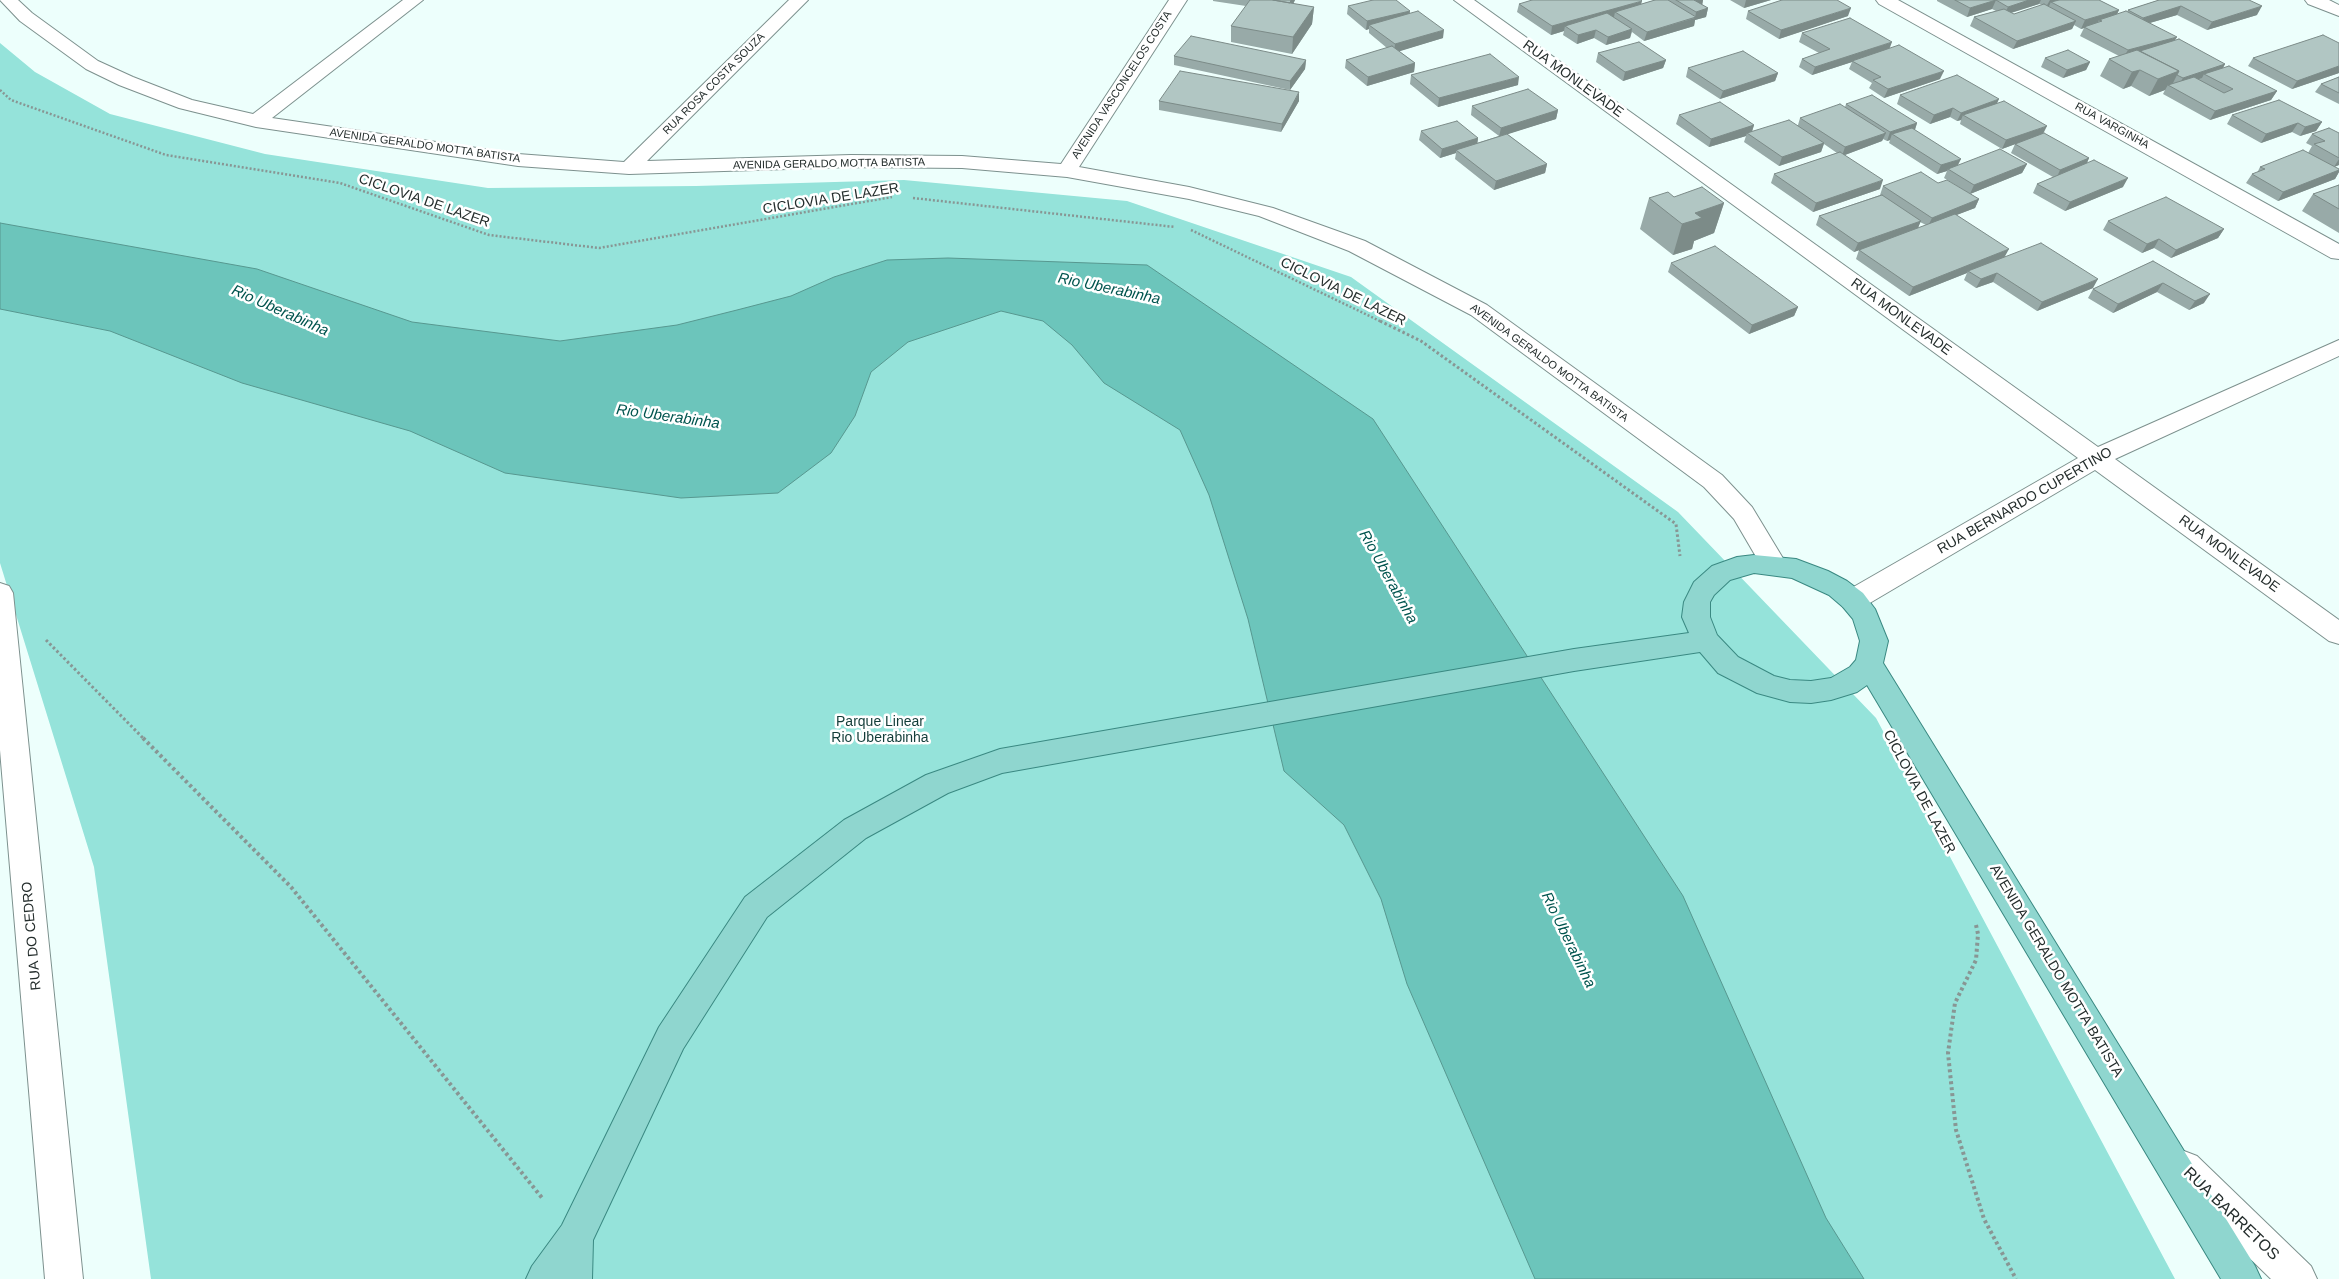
<!DOCTYPE html>
<style>
body{margin:0}
canvas{display:block;background:#edfffc}
</style>
<canvas width="2339" height="1279"></canvas>
<script>
const g = document.querySelector('canvas').getContext('2d');
g.lineJoin = 'round';
function fillPath(path, color) { g.fillStyle = color; g.fill(path, 'evenodd'); }
const shape = rows => new Path2D(rows.map(r => 'M' + r).join(''));
function stroke(path, color, width, dash) { g.strokeStyle = color; g.lineWidth = width; g.lineCap = dash ? 'butt' : 'round'; g.setLineDash(dash || []); g.stroke(path); }
function drawText(font, color, halo, rows, align = 'center') {
  g.font = font + ' Helvetica,sans-serif'; g.lineWidth = 5; g.setLineDash([]); g.textBaseline = 'middle'; g.strokeStyle = halo; g.fillStyle = color; for (const [text, x, y, turn = 0] of rows) {
    g.save(); g.translate(x, y); g.rotate((+turn || 0) * Math.PI / 180); g.textAlign = isNaN(turn) ? turn : align; if (halo) g.strokeText(text, 0, 0); g.fillText(text, 0, 0); g.restore();
  }
}
const green = shape([
 [0,43,35,72,110,114,265,154,488,188,696,186,904,180,1127,201,1351,277,1678,512,1876,718,2175,1279,151,1279,94,867,0,563]
]);
const water = shape([
 [0,223,257,269,412,322,560,341,677,325,737,310,791,296,834,277,887,260,948,258,1147,265,1373,419,1683,896,1826,1218,1864,1279,1535,1279,1407,984,1381,899,1344,825,1284,771,1248,619,1209,495,1180,430,1104,383,1072,345,1043,321,1001,311,908,342,871,372,855,416,831,453,778,493,681,498,505,473,410,431,242,383,110,331,0,309,0,223]
]);
const pathFar2 = shape([
 [0,90,11,100,166,155,340,183,489,235,599,248,892,197],
 [913,198,1175,227],
 [1191,230,1382,322]
]);
const pathFar1 = shape([
 [1380,321,1421,341,1676,524,1680,556],
 [46,640,144,739]
]);
const path = shape([
 [143,738,291,887,543,1199],
 [1976,925,1978,934,1976,960,1955,1003,1948,1053,1956,1130,1984,1219,2016,1279]
]);
const minor = shape([
 [0,0,18,0,32,13,98,61,133,77,192,100,253,114,403,0,423,0,272,118,518,154,624,162,789,0,808,0,647,161,851,155,962,156,1061,164,1169,0,1187,0,1079,167,1189,187,1273,208,1365,241,1487,305,1722,475,1752,507,1787,565,1783,572,1774,575,1765,572,1734,519,1704,487,1471,315,1349,251,1259,216,1189,199,1067,177,962,168,851,167,629,174,518,166,256,127,179,108,119,85,86,69,20,21,0,0],
 [1454,0,1474,0,2098,447,2339,340,2339,356,2115,459,2339,620,2339,644,2329,641,2095,470,1863,607,1853,610,1843,607,1840,600,1843,593,2078,458,1454,0],
 [1876,0,1898,0,2339,244,2339,259,2331,258,1879,4,1876,0],
 [2305,0,2329,0,2339,5,2339,16,2308,4,2305,0],
 [0,583,9,586,13,593,83,1279,45,1279,0,750,0,583],
 [2184,1151,2197,1156,2311,1266,2317,1279,2271,1279,2171,1182,2166,1169,2171,1156,2184,1151]
]);
const major = shape([
 [1754,555,1796,559,1828,571,1847,581,1863,593,1875,609,1888,641,1883,663,2255,1266,2261,1279,2221,1279,1867,685,1857,692,1831,700,1811,703,1790,702,1757,693,1718,673,1700,652,1574,671,1002,773,948,793,866,838,767,917,683,1049,593,1240,592,1279,526,1279,532,1266,562,1225,659,1027,745,897,844,820,926,775,1000,749,1574,649,1689,633,1682,617,1684,602,1694,582,1712,566,1737,557,1754,555],
 [1754,573,1792,578,1829,595,1843,607,1853,619,1860,641,1856,660,1850,667,1831,678,1811,681,1790,680,1774,676,1738,657,1717,635,1710,617,1710,602,1714,595,1730,580,1754,573]
]);
const wall = shape([
 [1213,0,1295,0,1293,4,1314,7,1312,24,1292,54,1231,42,1231,26,1246,6,1213,1],
 [1655,0,1703,0,1702,5,1708,8,1706,17,1695,20,1694,26,1644,41,1632,32,1630,38,1606,45,1594,38,1577,44,1563,35,1564,31,1551,35,1517,12,1519,4,1641,4],
 [1730,0,1771,0,1744,8],
 [1937,0,2099,0,2119,10,2117,14,2127,12,2128,10,2159,0,2257,15,2207,30,2177,15,2150,23,2174,41,2225,64,2223,68,2277,91,2271,100,2210,120,2163,94,2165,90,2149,96,2131,86,2123,89,2100,76,2109,59,2119,56,2080,36,2084,28,2081,29,2074,25,2072,29,2013,49,1970,26,1974,17,1996,11,1992,9,1967,17,1937,1],
 [2039,4,2042,5,2014,14,2011,13],
 [1348,6,1410,11,1409,14,1443,38,1399,51,1415,63,1414,72,1367,86,1345,68,1346,60,1387,48,1369,33,1369,29,1366,30,1347,14],
 [1748,11,1848,16,1779,39,1746,19],
 [1802,33,1889,49,1940,79,1884,98,1869,88,1872,83,1849,69,1852,62,1812,75,1799,67,1802,59,1819,53,1799,42],
 [2339,43,2339,73,2292,89,2248,66,2253,58],
 [1598,53,1666,60,1663,68,1623,81,1596,62],
 [1174,56,1306,60,1305,69,1290,90,1174,65],
 [2045,58,2090,62,2086,70,2063,78,2041,67],
 [1688,68,1778,73,1775,81,1720,99,1686,77],
 [1411,75,1518,85,1438,107,1410,84],
 [2339,77,2339,104,2315,92,2321,84],
 [1900,95,1997,103,2043,134,2089,158,2087,163,2123,187,2065,211,2033,193,2037,184,2053,177,2011,153,2015,144,2002,149,1960,124,1961,120,1957,121,1950,117,1930,124,1897,104],
 [1159,101,1299,101,1281,132,1159,110],
 [1846,104,1917,123,1915,130,1958,165,2027,164,2022,173,1970,194,1944,178,1947,171,1937,174,1889,143,1890,140,1887,141,1883,139,1882,141,1845,155,1880,189,1813,212,1771,183,1774,174,1837,153,1824,144,1821,152,1779,166,1744,142,1746,136,1709,147,1676,124,1679,115,1754,125,1752,132,1798,125,1800,118,1845,107],
 [1472,106,1558,110,1556,119,1507,134,1547,164,1545,173,1494,190,1455,159,1456,153,1440,158,1419,140,1421,131,1478,138,1477,143,1499,136,1471,115],
 [2232,115,2322,122,2316,131,2300,136,2292,132,2261,143,2227,124],
 [2339,133,2339,165,2334,167,2339,169,2339,172,2335,179,2278,201,2246,183,2252,174,2257,173,2260,167,2308,153,2312,146,2306,143,2312,134],
 [1938,183,1979,199,1975,208,1956,215,2005,257,2093,288,2037,311,1993,282,1976,288,1964,280,1967,273,1909,296,1856,259,1859,250,1854,252,1816,225,1819,216,1880,195,1883,186],
 [1920,222,1926,225,1918,228],
 [2339,185,2339,233,2302,211,2313,194],
 [1674,197,1724,203,1714,233,1694,241,1692,249,1673,255,1640,229,1649,198],
 [2108,221,2224,229,2218,238,2171,258,2154,248,2142,253,2103,230],
 [2153,261,2204,303,2189,310,2157,292,2113,313,2088,298,2093,289],
 [1671,263,1798,307,1794,316,1749,334,1668,272]
]);
const shadedWall = shape([
 [1291,0,1295,0,1289,12,1289,4],
 [1694,0,1703,0,1702,6],
 [1746,0,1771,0,1744,8],
 [1996,0,1992,9,1967,17,1970,8],
 [2029,0,2041,0,2039,4,2004,15,2008,7],
 [2050,0,2069,0,2051,2,2049,6,2046,7],
 [1642,1,1640,9,1615,12,1614,17,1569,29,1565,26,1564,31,1551,35,1552,26],
 [2181,6,2177,15,2139,26,2143,18],
 [2262,6,2257,15,2207,30,2212,22],
 [1314,7,1312,24,1292,54,1293,37],
 [1708,8,1706,17,1695,20,1694,26,1644,41,1647,32,1695,18,1696,12],
 [1851,8,1848,16,1779,39,1781,30],
 [2119,10,2115,18,2099,20,2097,24,2081,29,2085,20],
 [1410,11,1409,19,1369,25,1369,29,1366,30,1367,21],
 [2076,21,2072,29,2013,49,2017,41],
 [1632,29,1630,38,1606,45,1608,37],
 [1444,30,1443,38,1394,53,1395,44],
 [1596,30,1594,38,1577,44,1578,35],
 [2177,37,2172,45,2123,58,2128,50],
 [1892,42,1889,50,1852,61,1852,62,1812,75,1815,67],
 [1306,60,1305,69,1290,90,1290,81],
 [1666,60,1663,68,1623,81,1625,72],
 [2090,62,2086,70,2063,78,2067,70],
 [1415,63,1414,72,1367,86,1368,77],
 [2225,64,2220,73,2204,74,2202,78,2178,86,2183,78],
 [2339,66,2339,73,2292,89,2297,81],
 [2140,70,2131,86,2123,89,2132,72],
 [1944,71,1940,79,1884,98,1888,89],
 [2179,71,2171,87,2168,85,2165,90,2149,96,2158,79],
 [1778,73,1775,81,1720,99,1723,91],
 [1519,77,1518,85,1438,107,1439,98],
 [2277,91,2271,100,2210,120,2215,111],
 [1299,92,1299,101,1281,132,1282,124],
 [1999,99,1995,108,1963,115,1961,120,1957,121,1961,113],
 [1953,108,1950,117,1930,124,1934,115],
 [1558,110,1556,119,1499,137,1501,128],
 [2322,122,2316,131,2300,136,2305,127],
 [1917,123,1914,132,1892,134,1890,140,1887,141,1890,132],
 [2298,123,2292,132,2261,143,2266,134],
 [1754,125,1751,134,1747,133,1746,136,1709,147,1711,139],
 [2047,126,2043,134,2002,149,2006,140],
 [1886,133,1882,141,1842,156,1845,147],
 [1478,138,1477,147,1456,150,1456,153,1440,158,1442,149],
 [1824,143,1821,152,1779,166,1782,157],
 [2089,158,2085,167,2056,179,2060,170],
 [1961,159,1957,167,1948,169,1947,171,1937,174,1941,165],
 [2339,159,2339,165,2334,167],
 [1547,164,1545,173,1494,190,1496,181],
 [2027,164,2022,173,1970,194,1974,185],
 [2339,170,2339,172,2335,179,2278,201,2283,192],
 [2128,178,2123,187,2065,211,2070,202],
 [1883,180,1880,189,1813,212,1816,203],
 [1979,199,1975,208,1928,226,1932,218],
 [1724,203,1714,233,1694,241,1692,249,1673,255,1682,224,1695,213],
 [1921,221,1917,230,1854,252,1858,243],
 [2224,229,2218,238,2171,258,2176,250],
 [2159,239,2154,248,2142,253,2147,244],
 [2009,249,2004,258,1968,271,1967,273,1909,296,1913,287],
 [1997,273,1993,282,1976,288,1981,279],
 [2098,279,2093,288,2037,311,2042,302],
 [2163,283,2157,292,2113,313,2118,304],
 [2210,294,2204,303,2189,310,2195,301],
 [1798,307,1794,316,1749,334,1752,325]
]);
const building = shape([
 [1250,0,1273,0,1314,7,1293,37,1231,26,1250,0],
 [1273,0,1291,0,1290,3,1273,0],
 [1373,0,1396,0,1410,11,1367,21,1348,6,1373,0],
 [1532,0,1641,0,1642,1,1552,26,1519,4,1532,0],
 [1655,0,1668,0,1696,17,1647,32,1615,12,1655,0],
 [1676,0,1695,0,1694,0,1708,8,1696,12,1676,0],
 [1782,0,1837,0,1851,8,1781,30,1748,11,1782,0],
 [1955,0,2029,0,2008,7,1996,0,1970,8,1955,0],
 [2059,0,2099,0,2119,10,2085,20,2051,2,2059,0],
 [2159,0,2249,0,2262,6,2212,22,2181,6,2143,18,2128,10,2159,0],
 [2044,4,2076,21,2017,41,1974,17,2004,9,2014,14,2044,4],
 [1418,11,1444,30,1395,44,1369,25,1418,11],
 [2126,11,2177,37,2128,50,2084,27,2102,21,2099,20,2126,11],
 [1607,13,1632,29,1608,37,1596,30,1578,35,1565,26,1607,13],
 [1850,18,1892,42,1815,67,1802,59,1830,49,1802,33,1850,18],
 [2323,35,2339,43,2339,66,2297,81,2253,58,2323,35],
 [1191,36,1306,60,1290,81,1174,56,1191,36],
 [2179,39,2225,64,2183,78,2177,75,2179,71,2140,51,2179,39],
 [1639,42,1666,60,1625,72,1598,53,1639,42],
 [1899,45,1944,71,1888,89,1873,80,1881,77,1852,61,1899,45],
 [1392,46,1415,63,1368,77,1346,60,1392,46],
 [2068,50,2090,62,2067,70,2045,58,2068,50],
 [2137,50,2179,71,2158,79,2140,70,2132,72,2109,59,2137,50],
 [1743,51,1778,73,1723,91,1688,68,1743,51],
 [1490,54,1519,77,1439,98,1411,75,1490,54],
 [2229,66,2277,91,2215,111,2168,85,2194,77,2224,93,2233,89,2204,74,2229,66],
 [1180,71,1299,92,1282,124,1159,101,1180,71],
 [1957,75,1999,99,1961,113,1953,108,1934,115,1900,95,1957,75],
 [2339,77,2339,93,2321,84,2339,77],
 [1528,89,1558,110,1501,128,1472,106,1528,89],
 [1872,95,1917,123,1890,132,1846,104,1872,95],
 [2279,100,2322,122,2305,127,2298,123,2266,134,2232,115,2279,100],
 [2004,101,2047,126,2006,140,1963,115,2004,101],
 [1720,102,1754,125,1711,139,1679,115,1720,102],
 [1840,104,1886,133,1845,147,1800,118,1840,104],
 [1789,120,1824,143,1782,157,1747,133,1789,120],
 [1457,121,1478,138,1442,149,1421,131,1457,121],
 [1912,128,1961,159,1941,165,1892,134,1912,128],
 [2329,128,2339,133,2339,158,2314,144,2325,141,2312,134,2329,128],
 [2044,133,2089,158,2060,170,2015,144,2044,133],
 [1507,134,1547,164,1496,181,1456,150,1507,134],
 [2000,149,2027,164,1974,185,1948,169,2000,149],
 [2303,150,2339,169,2339,170,2283,192,2252,174,2265,169,2260,167,2303,150],
 [1840,152,1883,180,1816,203,1774,174,1840,152],
 [2094,160,2128,178,2070,202,2037,184,2094,160],
 [1921,172,1938,183,1947,180,1979,199,1932,218,1883,186,1921,172],
 [2339,185,2339,209,2313,194,2339,185],
 [1702,187,1724,203,1695,213,1702,218,1682,224,1649,198,1668,192,1674,197,1702,187],
 [1882,195,1921,221,1858,243,1819,216,1882,195],
 [2166,197,2224,229,2176,250,2159,239,2147,244,2108,221,2166,197],
 [1955,214,2009,249,1913,287,1859,250,1955,214],
 [2041,243,2098,279,2042,302,1997,273,1981,279,1968,271,2041,243],
 [1715,246,1798,307,1752,325,1671,263,1715,246],
 [2153,261,2210,294,2195,301,2163,283,2118,304,2093,289,2153,261]
]);
const farStreetnames = [
 ["RUA ROSA COSTA SOUZA",714,84,-45],
 ["AVENIDA VASCONCELOS COSTA",1122,85,-57],
 ["RUA VARGINHA",2112,126,29],
 ["AVENIDA GERALDO MOTTA BATISTA",425,146,8],
 ["AVENIDA GERALDO MOTTA BATISTA",829,164,-1],
 ["AVENIDA GERALDO MOTTA BATISTA",1549,363,36]
];
const streetNames = [
 ["RUA MONLEVADE",1573,79,36],
 ["CICLOVIA DE LAZER",831,199,-9],
 ["CICLOVIA DE LAZER",424,201,19],
 ["CICLOVIA DE LAZER",1343,292,26],
 ["RUA MONLEVADE",1901,317,36],
 ["RUA BERNARDO CUPERTINO",2025,501,-30],
 ["RUA MONLEVADE",2229,554,36],
 ["CICLOVIA DE LAZER",1919,792,62],
 ["RUA DO CEDRO",32,936,-95],
 ["AVENIDA GERALDO MOTTA BATISTA",2056,971,59]
];
const parkNames = [
 ["Parque Linear",880,722],
 ["Rio Uberabinha",880,738]
];
const waterNames = [
 ["Rio Uberabinha",1109,289,12],
 ["Rio Uberabinha",280,311,24],
 ["Rio Uberabinha",668,417,8],
 ["Rio Uberabinha",1388,577,61],
 ["Rio Uberabinha",1568,940,64]
];
const nearStreetnames = [
 ["RUA BARRETOS",2231,1214,44]
];
fillPath(green, '#95e3da');
fillPath(water, '#6cc5bb');
stroke(water, '#579890', 1);
stroke(minor, '#7d918e', 2);
stroke(major, '#3a8982', 2);
stroke(pathFar2, '#889694', 2.5, [2, 2]);
stroke(pathFar1, '#889694', 3, [2.5, 2.5]);
stroke(path, '#889694', 4, [3, 3]);
fillPath(minor, '#fff');
fillPath(major, '#8fd6cf');
fillPath(wall, '#98aaa8');
fillPath(shadedWall, '#7c8b88');
fillPath(building, '#b1c6c3');
stroke(building, '#7c8b88', 1);
drawText('11px', '#252e2d', '#fff', farStreetnames);
drawText('14px', '#252e2d', '#fff', streetNames);
drawText('14px', '#133d39', '#fff', parkNames);
drawText('italic 15px', '#00544e', '#fff', waterNames);
drawText('16px', '#252e2d', '#fff', nearStreetnames);
</script>
